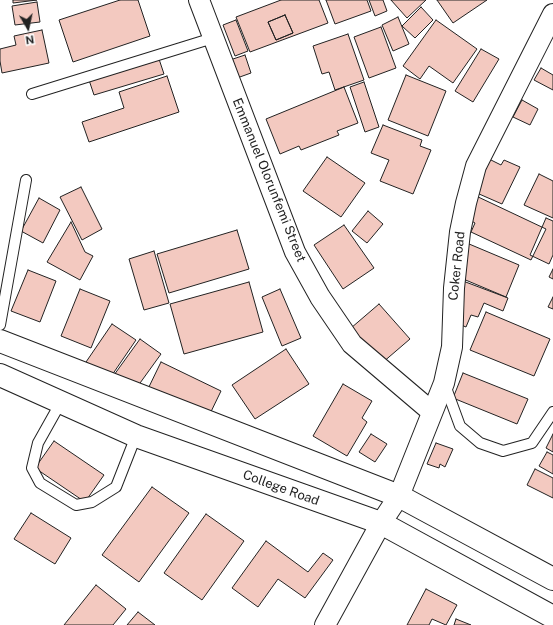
<!DOCTYPE html>
<style>
body{margin:0}
#map{position:relative;width:553px;height:625px;overflow:hidden;background:#fff;font-family:"Public Sans",sans-serif}
canvas{display:block}
.north{position:absolute;left:8px;top:8px;width:40px;height:40px;-webkit-text-stroke:3px #fff;paint-order:stroke;rotate:171deg;font-size:11px;font-weight:700;line-height:16px;text-align:center;color:#222}
.north::after{content:'';display:block;margin:auto;width:14px;height:18px;background:#222;clip-path:polygon(50% 0,100% 100%,50% 72%,0 100%)}
</style>
<div id="map">
<canvas width="553" height="625"></canvas>
<div class="north">N</div>
</div>
<script>
const g = document.querySelector('canvas').getContext('2d');
g.lineJoin = 'round';
function fillPath(path, color) { g.fillStyle = color; g.fill(path, 'evenodd'); }
const shape = rows => new Path2D(rows.map(r => 'M' + r).join(''));
function stroke(path, color, width, dash) { g.strokeStyle = color; g.lineWidth = width; g.lineCap = dash ? 'butt' : 'round'; g.setLineDash(dash || []); g.stroke(path); }
function drawText(font, color, halo, rows, align = 'center') {
  g.font = font + ' "Public Sans",sans-serif'; g.lineWidth = 3; g.setLineDash([]); g.textBaseline = 'middle'; g.strokeStyle = halo; g.fillStyle = color; for (const [text, x, y, turn = 0] of rows) {
    g.save(); g.translate(x, y); g.rotate((+turn || 0) * Math.PI / 180); g.textAlign = isNaN(turn) ? turn : align; if (halo) g.strokeText(text, 0, 0); g.fillText(text, 0, 0); g.restore();
  }
}
const building = shape([
 [13,0,37,0,13,3,13,0],
 [120,0,138,0,150,36,73,62,59,20,120,0],
 [281,0,319,0,328,23,250,52,236,17,281,0],
 [285,15,293,33,276,40,268,22,285,15],
 [326,0,367,0,371,11,335,24,326,0],
 [369,0,383,0,387,11,375,16,369,0],
 [391,0,426,0,407,18,391,0],
 [437,0,487,0,453,23,437,0],
 [37,2,40,22,15,25,12,6,37,2],
 [421,7,433,20,415,38,402,26,421,7],
 [285,15,293,33,276,40,268,22,285,15],
 [398,17,409,44,393,51,382,25,398,17],
 [236,20,248,51,235,56,223,25,236,20],
 [436,20,477,49,453,83,429,66,420,79,403,66,436,20],
 [381,27,396,68,369,78,354,37,381,27],
 [42,30,49,63,2,73,0,61,0,49,16,45,14,36,42,30],
 [348,34,364,80,335,90,329,72,322,74,313,46,348,34],
 [481,49,499,59,473,102,455,91,481,49],
 [245,55,251,73,237,78,230,60,245,55],
 [159,59,164,74,94,95,89,80,159,59],
 [541,68,553,75,553,90,534,80,541,68],
 [406,75,446,91,428,136,388,120,406,75],
 [167,76,179,112,89,142,82,122,124,108,119,92,167,76],
 [364,82,379,127,365,132,350,87,364,82],
 [344,87,358,123,337,131,339,135,301,150,299,146,280,154,266,119,344,87],
 [522,100,538,109,530,125,513,117,522,100],
 [383,125,422,140,420,146,431,150,413,194,380,181,389,160,371,153,383,125],
 [327,157,365,183,341,217,303,191,327,157],
 [485,157,501,165,504,160,520,167,502,204,470,190,485,157],
 [539,174,553,181,553,218,524,205,539,174],
 [81,187,102,229,82,240,60,197,81,187],
 [474,195,546,229,531,260,471,232,475,223,470,220,474,195],
 [39,198,60,210,43,243,21,231,39,198],
 [368,211,383,224,367,243,352,231,368,211],
 [546,218,553,221,553,255,549,264,530,255,546,218],
 [71,222,85,252,93,256,80,280,47,262,71,222],
 [344,225,374,268,343,289,314,245,344,225],
 [237,230,249,269,169,293,157,254,237,230],
 [462,241,519,265,506,297,449,273,462,241],
 [154,251,169,303,144,310,129,259,154,251],
 [553,269,553,279,549,277,553,269],
 [28,270,56,281,40,322,11,311,28,270],
 [455,278,508,298,503,311,484,303,478,317,471,315,466,327,449,320,455,278],
 [249,282,263,332,184,354,170,304,249,282],
 [80,289,110,301,91,348,61,336,80,289],
 [280,289,301,338,282,346,262,297,280,289],
 [553,297,553,309,548,307,553,297],
 [379,304,410,339,382,363,351,328,379,304],
 [486,312,550,339,534,376,470,350,486,312],
 [112,324,136,340,110,378,86,362,112,324],
 [140,339,161,354,135,390,114,375,140,339],
 [286,349,309,384,255,419,232,385,286,349],
 [161,362,221,391,206,422,146,393,161,362],
 [463,373,528,399,517,424,453,398,463,373],
 [343,384,372,401,362,418,367,422,347,456,313,436,343,384],
 [371,434,387,444,375,462,359,452,371,434],
 [553,434,553,452,546,448,553,434],
 [54,441,104,475,85,502,35,468,54,441],
 [436,443,453,449,445,467,440,464,439,468,427,464,436,443],
 [547,452,553,455,553,474,539,466,547,452],
 [535,469,553,478,553,498,527,485,535,469],
 [152,487,189,513,139,582,102,555,152,487],
 [31,513,71,538,55,564,14,539,31,513],
 [206,514,244,541,202,600,164,573,206,514],
 [266,541,308,572,323,553,333,560,305,598,278,579,258,607,232,588,266,541],
 [96,585,126,609,113,625,64,625,96,585],
 [426,589,457,605,446,625,432,619,429,625,407,625,426,589],
 [138,612,155,625,127,625,138,612],
 [456,619,471,625,454,625,456,619]
]);
const service = shape([
 [32,94,213,38],
 [0,325,26,180],
 [445,385,460,426,480,443,503,451,532,443,553,412],
 [61,402,38,443,32,468,40,483,76,505,92,502,116,487,136,436]
]);
const minor = shape([
 [199,0,295,252,320,297,352,344,432,412],
 [325,625,381,523,399,496,444,383,452,347,454,288,460,232,466,203,476,166,553,14]
]);
const secondary = shape([
 [0,341,399,496,553,579],
 [0,375,136,436,381,523,553,617]
]);
const streetNames = [
 ["Emmanuel Olorunfemi Street",269,180,68],
 ["Coker Road",457,266,-84],
 ["College Road",281,488,20]
];
fillPath(building, '#f3c9c0');
stroke(building, '#222', 1);
stroke(service, '#222', 12);
stroke(minor, '#222', 22);
stroke(secondary, '#222', 24);
stroke(service, '#fff', 10);
stroke(minor, '#fff', 20);
stroke(secondary, '#fff', 22);
drawText('13px', '#222', '#fff', streetNames);
</script>
